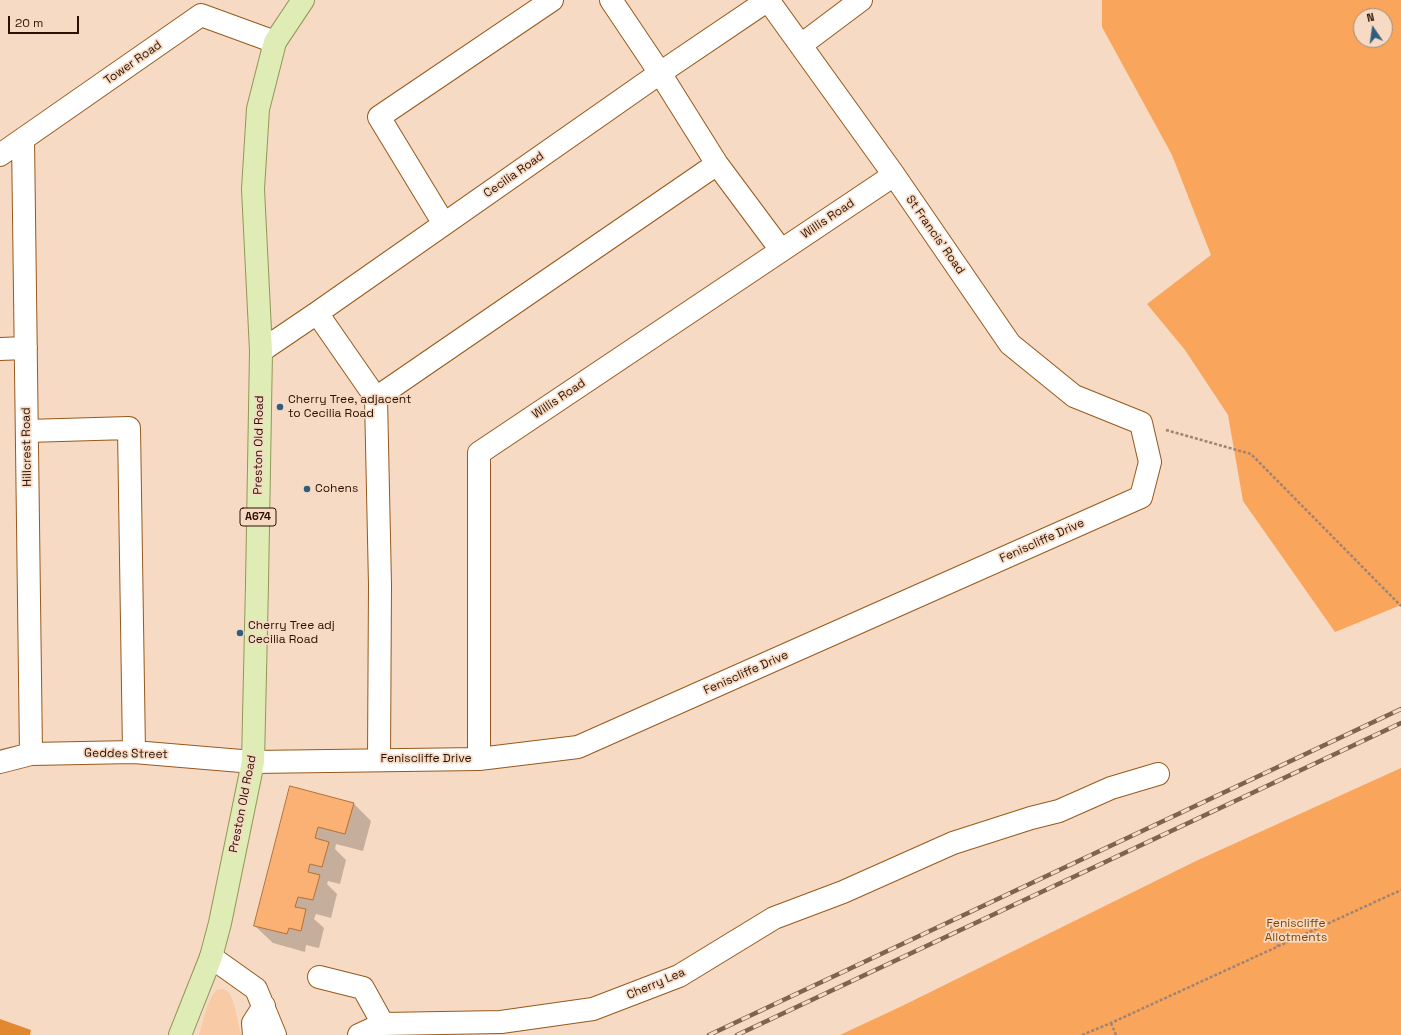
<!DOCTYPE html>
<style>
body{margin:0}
#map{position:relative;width:1401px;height:1035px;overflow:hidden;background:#f7dac4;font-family:"Space Grotesk",sans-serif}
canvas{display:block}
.north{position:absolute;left:1353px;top:8px;width:40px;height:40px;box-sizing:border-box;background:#f7dac4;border:1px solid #a58a76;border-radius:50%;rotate:347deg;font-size:11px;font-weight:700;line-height:16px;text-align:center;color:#2a1100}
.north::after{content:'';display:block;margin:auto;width:14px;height:18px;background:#305f7e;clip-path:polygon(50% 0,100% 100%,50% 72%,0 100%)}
.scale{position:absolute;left:8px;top:16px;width:71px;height:18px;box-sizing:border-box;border:2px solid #2a1100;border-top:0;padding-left:5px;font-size:12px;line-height:14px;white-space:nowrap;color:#2a1100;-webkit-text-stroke:3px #f7dac4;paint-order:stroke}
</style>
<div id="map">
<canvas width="1401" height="1035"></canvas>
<div class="north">N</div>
<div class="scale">20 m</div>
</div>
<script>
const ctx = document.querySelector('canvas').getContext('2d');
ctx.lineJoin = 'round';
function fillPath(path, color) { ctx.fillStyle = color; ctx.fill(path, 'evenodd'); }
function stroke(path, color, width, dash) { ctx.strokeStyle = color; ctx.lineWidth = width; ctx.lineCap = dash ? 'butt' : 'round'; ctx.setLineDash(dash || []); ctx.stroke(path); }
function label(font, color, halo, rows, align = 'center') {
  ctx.font = font + ' "Space Grotesk",sans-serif'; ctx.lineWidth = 3.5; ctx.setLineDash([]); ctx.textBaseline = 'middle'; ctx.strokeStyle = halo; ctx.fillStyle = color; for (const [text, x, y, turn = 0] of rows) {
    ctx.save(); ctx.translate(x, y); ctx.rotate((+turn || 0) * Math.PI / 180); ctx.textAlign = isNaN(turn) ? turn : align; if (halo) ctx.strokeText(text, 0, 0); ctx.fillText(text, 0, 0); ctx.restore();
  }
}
const built = new Path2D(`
 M223,989L229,992L234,1004L241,1035H199L207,1006L212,996L216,990Z`);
const green = new Path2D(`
 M1102,0H1401V605L1335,632L1243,501L1228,415L1185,350L1147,304L1211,255L1172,155L1102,27ZM1361,16H1385V40H1361Z
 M1401,768V1035H840L902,1006L1196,861Z`);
const forest = new Path2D(`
 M0,1019L31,1030L30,1035H0Z`);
const shadow = new Path2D(`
 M291,787L353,803L371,821L363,851L336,844L335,849L346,860L340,884L328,881L327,884L337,894L331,918L316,914L314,919L324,928L319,948L306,945L305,952L273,943L255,926Z`);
const building = new Path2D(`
 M290,786L354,803L345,834L318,827L315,838L329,842L322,867L310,864L308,872L320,875L313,900L298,897L295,907L306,909L301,931L289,928L287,934L254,926Z`);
const path = new Path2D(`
 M1166,430L1251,454L1401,606
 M1270,926L1278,946
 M1111,1023L1116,1035
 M1082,1035L1111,1023L1401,890`);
const minor = new Path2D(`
 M611,0L660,73L717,164L781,250
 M801,45L861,0
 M23,139L31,754
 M0,155L201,15L275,42
 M444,224L379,117L552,0
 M317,313L376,398L380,585L379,760
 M0,349L26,348
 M261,351L317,313L660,73L768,0
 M376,398L717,164
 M27,431L129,428L134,752
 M479,759V453L894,175
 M0,762L31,754L134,752L253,762L479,759L578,747L1141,497L1150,462L1141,423L1074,396L1010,344L894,175L768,0
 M211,957L256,989L275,1035
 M319,977L363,988L383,1024
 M254,1035L253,1023L264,1006
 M359,1035L383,1024L501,1022L593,1009L679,976L774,918L843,892L953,843L1031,818L1059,811L1111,788L1158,774`);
const major = new Path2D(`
 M180,1035L211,957L220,923L253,762L257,584L261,351L253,189L258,109L275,42L303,0`);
const rail = new Path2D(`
 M709,1035L1401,709
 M737,1035L1401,723`);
const markers = [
 [280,407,4,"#305f7e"],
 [307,489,4,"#305f7e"],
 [240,633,4,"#305f7e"]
];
const shields = [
 [258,517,36]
];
const shieldNames = [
 ["A674",258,517]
];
const streetNames = [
 ["Tower Road",133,63,-35],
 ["Cecilia Road",514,175,-35],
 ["Willis Road",828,219,-34],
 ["St Francis' Road",935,235,55],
 ["Willis Road",559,399,-34],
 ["Preston Old Road",259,445,-89],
 ["Hillcrest Road",27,447,-91],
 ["Feniscliffe Drive",1042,541,-24],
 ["Feniscliffe Drive",746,673,-24],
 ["Geddes Street",126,754,1],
 ["Feniscliffe Drive",426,759],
 ["Preston Old Road",243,804,-79],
 ["Cherry Lea",656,984,-23]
];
const poiNames = [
 ["Cherry Tree, adjacent",288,400],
 ["to Cecilia Road",288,414],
 ["Cohens",315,489],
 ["Cherry Tree adj",248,626],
 ["Cecilia Road",248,640]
];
const parkNames = [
 ["Feniscliffe",1296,924],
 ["Allotments",1296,938]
];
fillPath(built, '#f9caa6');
fillPath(green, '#f9a55c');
fillPath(forest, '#e28831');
fillPath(shadow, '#0003');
fillPath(building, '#fbb173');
stroke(building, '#b17037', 1);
stroke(minor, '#97591b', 24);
stroke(major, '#919757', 24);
stroke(path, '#a08471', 2.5, [3, 2]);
stroke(minor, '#fff', 22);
stroke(major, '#dfecb6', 22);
stroke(rail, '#7e6350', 4.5);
stroke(rail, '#f7dac4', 3, [9]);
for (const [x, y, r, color] of markers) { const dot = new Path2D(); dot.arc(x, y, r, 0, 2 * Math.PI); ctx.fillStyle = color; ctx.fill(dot); stroke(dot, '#f7dac4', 1.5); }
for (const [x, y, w] of shields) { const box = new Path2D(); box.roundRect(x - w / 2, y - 9, w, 18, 3); ctx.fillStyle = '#f7dac4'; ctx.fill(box); stroke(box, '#2a1100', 1); }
label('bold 11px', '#2a1100', null, shieldNames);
label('12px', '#2a1100', '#f7dac4', streetNames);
label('12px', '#2a1100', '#f7dac4', poiNames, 'left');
label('12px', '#7e4400', '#f7dac4', parkNames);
</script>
